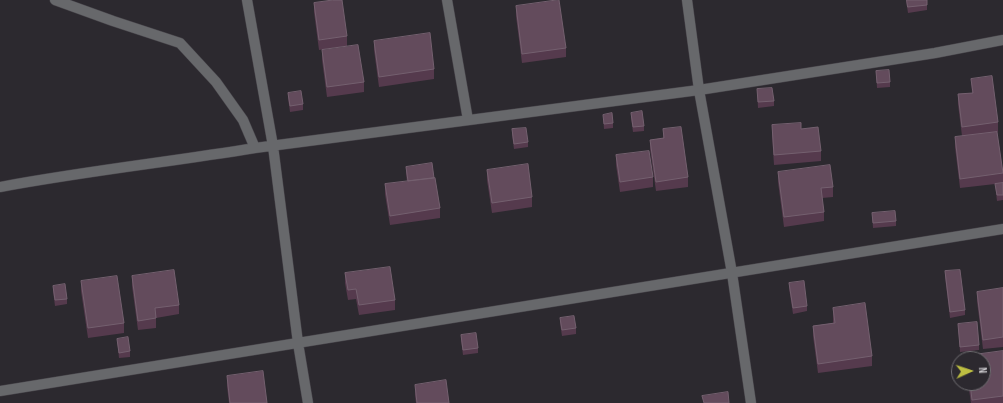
<!DOCTYPE html>
<style>
body{margin:0}
#map{position:relative;width:1003px;height:403px;overflow:hidden;background:#2c292f;font-family:"Sofia Sans Condensed",sans-serif}
canvas{display:block}
.north{position:absolute;left:951px;top:351px;width:40px;height:40px;box-sizing:border-box;background:#2c292f;border:1px solid #6f6d71;border-radius:50%;rotate:87deg;font-size:11px;font-weight:700;line-height:16px;text-align:center;color:#d3d2d5}
.north::after{content:'';display:block;margin:auto;width:14px;height:18px;background:#bebf42;clip-path:polygon(50% 0,100% 100%,50% 72%,0 100%)}
</style>
<div id="map">
<canvas width="1003" height="403"></canvas>
<div class="north">N</div>
</div>
<script>
const ctx = document.querySelector('canvas').getContext('2d');
ctx.lineJoin = 'round';
function stroke(path, color, width, dash) { ctx.strokeStyle = color; ctx.lineWidth = width; ctx.lineCap = dash ? 'butt' : 'round'; ctx.setLineDash(dash || []); ctx.stroke(path); }
function fillPath(path, color) { ctx.fillStyle = color; ctx.fill(path, 'evenodd'); }
const minor = new Path2D(`
 M55,0L113,21L180,43L216,82L243,120L255,148
 M247,0L273,146L298,343L308,403
 M447,0L468,120
 M687,0L699,90L732,273L751,403
 M0,187C85,171 170,162 255,148L699,90L935,53L1003,40
 M0,391L1003,229`);
const wall = new Path2D(`
 M906,0H927V10L908,13Z
 M314,3L347,36V46L319,50L314,12Z
 M516,6L566,48V57L522,63L516,16Z
 M374,41L434,69V79L379,87L374,50Z
 M322,50L364,82V92L327,97L322,60Z
 M876,71L890,82V87L877,88Z
 M971,79L998,122V132H997L1003,173V200L997,201L995,184L960,188L955,147V137L962,136L958,104V94L972,93Z
 M757,89L774,101V106L758,108Z
 M288,93L303,104V110L290,112L288,98Z
 M631,113L644,126V131L633,132L631,118Z
 M603,115L613,123V128L604,129Z
 M772,125L801,129L821,151V161L774,165L772,135Z
 M512,129L528,142V147L514,149L512,135Z
 M663,129L688,177V187L656,191L650,149V140L663,138Z
 M616,155L653,177V187L620,192L616,165Z
 M406,167L434,178L440,208V218L390,225L385,194V184L407,182L406,173Z
 M487,170L532,197V207L492,213L487,180Z
 M778,172L833,187V197L822,198L824,212V221L784,227L778,182Z
 M872,213L896,221V226L873,228Z
 M945,271L965,310V315L950,318L945,277Z
 M345,273L395,300V310L359,315L356,299L348,300L345,283Z
 M132,276L179,305V314L156,318V328L138,330L132,286Z
 M81,281L124,323V333L88,338L81,291Z
 M789,283L807,306V311L793,314L789,288Z
 M53,286L67,299V304L55,306L53,291Z
 M1003,288V347L983,349L977,301V292Z
 M833,308L872,356V366L818,373L813,336V326L833,323Z
 M560,318L576,328V334L562,336L560,323Z
 M958,324L979,345V350L960,352Z
 M461,335L478,348V353L463,355L461,340Z
 M117,339L130,351V357L119,358Z
 M1003,351V403H971L968,383H983V359H966V356Z
 M227,376L267,403H229L227,386Z
 M415,385L449,403H416L415,395Z`);
const building = new Path2D(`
 M333,0H342L347,36L319,40L314,3Z
 M559,0L566,48L522,54L516,6Z
 M907,0H927V5L908,7Z
 M430,33L434,69L379,77L374,41Z
 M358,45L364,82L327,87L322,50Z
 M889,70L890,82L877,83L876,71Z
 M992,76L998,122L962,127L958,94L973,93L971,79Z
 M772,88L774,101L758,102L757,89Z
 M301,91L303,104L290,106L288,93Z
 M642,111L644,126L633,127L631,113Z
 M612,113L613,123L604,124L603,115Z
 M801,123V129L818,127L821,151L774,155L772,125Z
 M681,127L688,177L656,182L650,140L664,138L663,129Z
 M526,128L528,142L514,144L512,129Z
 M997,132L1003,173L960,179L955,137Z
 M649,151L653,177L620,182L616,155Z
 M432,163L434,178L408,181L406,167Z
 M528,164L532,197L492,203L487,170Z
 M830,165L833,187L821,188L824,212L784,217L778,172Z
 M435,178L440,208L390,216L385,184Z
 M1003,183V195H997L995,184Z
 M895,211L896,221L873,223L872,213Z
 M390,267L395,300L359,305L356,289L348,290L345,273Z
 M174,270L179,305L155,308L156,318L138,321L132,276Z
 M960,270L965,310L950,312L945,271Z
 M117,276L124,323L88,328L81,281Z
 M804,281L807,306L793,308L789,283Z
 M65,284L67,299L55,300L53,286Z
 M1003,288V337L983,340L977,292Z
 M865,303L872,356L818,364L813,326L835,323L833,308Z
 M574,316L576,328L562,330L560,318Z
 M977,322L979,345L960,347L958,324Z
 M476,333L478,348L463,350L461,335Z
 M128,337L130,351L119,353L117,339Z
 M1003,351V396L972,400L970,383H983V359H967L966,356Z
 M263,371L267,403H230L227,376Z
 M446,380L449,403H417L415,385Z
 M728,392L729,403H704L702,396Z`);
stroke(minor, '#47444a', 11);
stroke(minor, '#67686b', 10);
fillPath(wall, '#553a4d');
fillPath(building, '#634b5c');
stroke(building, '#74606f', 1);
</script>
